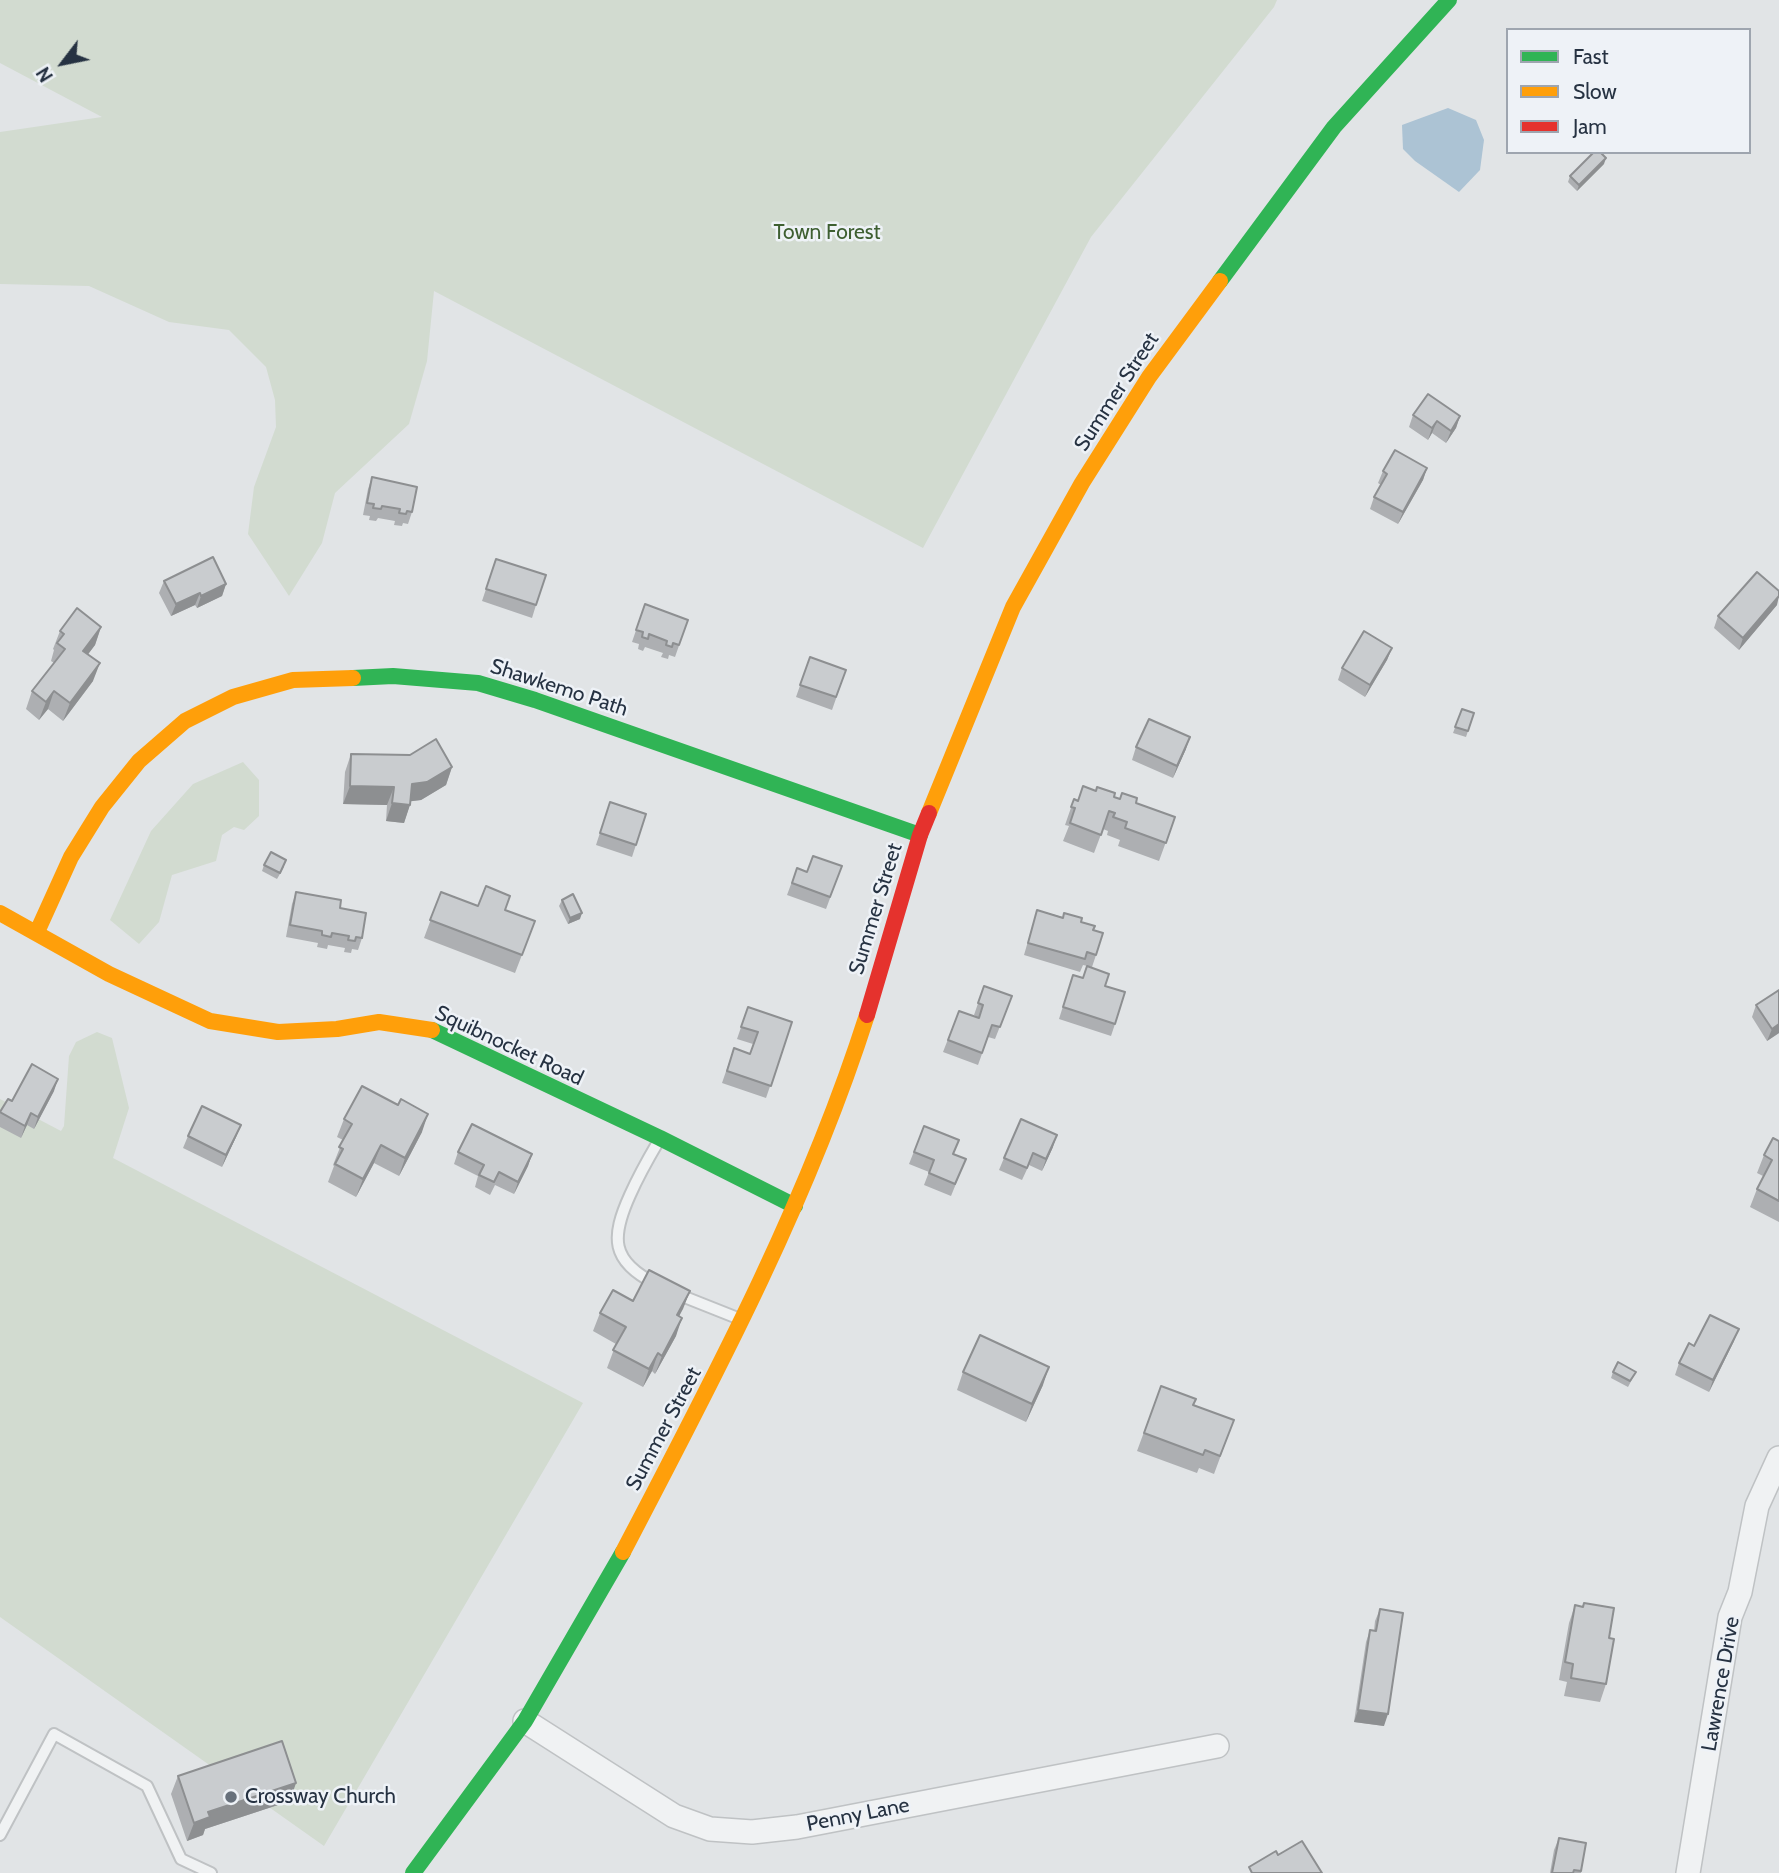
<!DOCTYPE html>
<style>
body{margin:0}
#map{position:relative;width:1779px;height:1873px;overflow:hidden;background:#e1e4e6;font-family:Cabin,sans-serif}
canvas{display:block}
.legend{position:absolute;left:1506px;top:28px;width:245px;height:126px;box-sizing:border-box;background:#eef2f7;border:2px solid #9ea5af;margin:0;padding:9px 12px;list-style:none;font-size:21px;color:#263242}
.legend li{display:flex;align-items:center;gap:14px;height:35px}
.legend b{width:35px;border:2px solid #9ea5af}
.north{position:absolute;left:28px;top:28px;width:70px;height:70px;-webkit-text-stroke:5px #eef2f7;paint-order:stroke;rotate:238deg;font-size:19px;font-weight:700;line-height:28px;text-align:center;color:#263242}
.north::after{content:'';display:block;margin:auto;width:24px;height:32px;background:#263242;clip-path:polygon(50% 0,100% 100%,50% 72%,0 100%)}
</style>
<div id="map">
<canvas width="1779" height="1873"></canvas>
<ul class="legend">
<li><b style="height:9px;background:#30b455"></b>Fast</li>
<li><b style="height:9px;background:#ff9f0a"></b>Slow</li>
<li><b style="height:9px;background:#e5322d"></b>Jam</li>
</ul>
<div class="north">N</div>
</div>
<script>
const ctx = document.querySelector('canvas').getContext('2d');
ctx.lineJoin = 'round';
function fillPath(path, color) { ctx.fillStyle = color; ctx.fill(path, 'evenodd'); }
function stroke(path, color, width, dash) { ctx.strokeStyle = color; ctx.lineWidth = width; ctx.lineCap = dash ? 'butt' : 'round'; ctx.setLineDash(dash || []); ctx.stroke(path); }
function label(font, color, halo, rows, align = 'center') {
  ctx.font = font + ' Cabin,sans-serif'; ctx.lineWidth = 5; ctx.setLineDash([]); ctx.textBaseline = 'middle'; ctx.strokeStyle = halo; ctx.fillStyle = color; for (const [text, x, y, turn = 0] of rows) {
    ctx.save(); ctx.translate(x, y); ctx.rotate((+turn || 0) * Math.PI / 180); ctx.textAlign = isNaN(turn) ? turn : align; if (halo) ctx.strokeText(text, 0, 0); ctx.fillText(text, 0, 0); ctx.restore();
  }
}
const green = new Path2D(`
 M0,0H1277L1274,7L1091,237L923,548L434,291L427,361L409,424L335,493L322,543L289,596L248,534L254,487L276,427L275,400L266,367L229,330L169,322L89,286L0,284V132L102,117L0,63Z
 M243,762L259,780V816L244,830L234,827L222,835L216,861L172,875L159,922L139,944L110,920L151,831L193,784Z
 M97,1032L112,1038L129,1108L113,1158L583,1403L324,1846L0,1617V1099L61,1131L64,1126L69,1056L76,1042Z`);
const water = new Path2D(`
 M1448,108L1476,120L1484,140L1480,170L1459,192L1415,161L1403,149L1402,125Z`);
const lane = new Path2D(`
 M656,1284C610,1261 611,1237 630,1195C638,1177 648,1159 658,1142
 M677,1294L740,1319
 M0,1835L54,1734L147,1786L181,1859L211,1873`);
const street = new Path2D(`
 M525,1721L674,1816L710,1829L752,1832L797,1827L1217,1746
 M1688,1873L1730,1617L1740,1592L1757,1506L1779,1458`);
const fast = new Path2D(`
 M1220,281L1334,127L1449,0
 M353,678L393,676L478,683L535,700L920,835
 M432,1030L660,1138L795,1206
 M413,1873L525,1721L623,1552`);
const slow = new Path2D(`
 M929,813L1013,607L1082,483L1149,377L1220,281
 M0,913L109,974L210,1021L278,1032L337,1029L379,1022L432,1030
 M37,932L71,857L102,807L139,761L185,721L233,697L293,680L353,678
 M623,1552C714,1378 807,1203 867,1015`);
const jam = new Path2D(`
 M867,1015L920,835L929,813`);
const wall = new Path2D(`
 M1604,164L1577,191L1568,182L1570,176Z
 M1413,415L1460,416L1456,428L1446,443L1432,433L1428,440L1409,427Z
 M1427,468L1423,480L1398,524L1370,509L1374,497L1381,485L1378,483L1383,471Z
 M372,477L412,512L408,524L403,523L402,526L394,525L395,521L378,518L376,521L369,520L370,516L363,515L368,489Z
 M496,559L536,605L532,618L482,601Z
 M164,581L226,584L222,596L197,608L195,605L171,616L159,593Z
 M645,604L688,620L675,657L669,655L668,659L661,657L663,653L645,647L643,651L638,649L639,644L632,642Z
 M1777,605L1739,650L1714,628L1718,616Z
 M101,627L95,645L88,654L93,681L63,721L48,709L39,720L26,709L32,691L54,663L51,661L54,650L53,649L60,631Z
 M1392,648L1387,660L1365,697L1338,680L1342,668Z
 M810,657L846,670L832,710L796,697Z
 M1462,709L1474,713L1466,737L1453,733Z
 M1136,747L1186,749L1173,778L1132,760Z
 M351,754L452,767L446,785L421,800L411,801L404,823L386,821L387,805L343,804L345,772Z
 M1114,797L1136,803L1175,817L1159,861L1118,846L1120,840L1107,835L1108,831L1103,829L1094,853L1063,841L1069,826L1065,825L1074,799L1078,801Z
 M610,802L646,814L632,857L596,845Z
 M264,865L284,867L277,879L262,871Z
 M842,866L826,909L787,895L797,868L807,872Z
 M296,892L340,908L362,938L358,950L352,949L351,953L344,952L345,948L328,945L327,949L317,947L318,943L286,937L292,904Z
 M441,892L478,906L505,910L535,921L515,973L424,938Z
 M562,900L580,919L568,924L559,906Z
 M1037,910L1081,922L1093,930L1096,955L1092,967L1083,965L1080,972L1024,955Z
 M984,986L1012,996L995,1039L988,1037L978,1065L943,1052L959,1011L979,1018L974,1015Z
 M1069,987L1115,1024L1111,1036L1059,1019Z
 M1779,990V1033L1767,1041L1752,1017L1756,1005Z
 M748,1007L792,1022L766,1098L722,1083L734,1048L750,1054L753,1044L737,1039Z
 M54,1091L34,1129L27,1125L21,1138L0,1127V1113L8,1099L12,1101Z
 M344,1119L422,1132L399,1176L374,1163L356,1197L328,1182L334,1166L333,1165L343,1140L337,1137Z
 M241,1125L236,1137L222,1167L183,1148L188,1136Z
 M924,1126L954,1154L966,1159L951,1196L924,1185L929,1172L909,1164Z
 M1779,1141V1222L1750,1207L1757,1189L1763,1176L1757,1173L1764,1155Z
 M1053,1147L1042,1171L1029,1165L1022,1180L999,1170L1004,1158Z
 M458,1152L532,1154L528,1166L514,1194L495,1185L490,1195L475,1187L478,1176L454,1164Z
 M690,1291L679,1316L676,1336L655,1374L652,1371L643,1387L607,1368L616,1344L593,1331L600,1313L633,1301Z
 M1734,1341L1709,1392L1675,1375L1679,1363L1694,1346Z
 M963,1372L1043,1385L1026,1422L957,1390Z
 M1613,1372H1636L1628,1387L1611,1378Z
 M1161,1386L1193,1405L1234,1420L1214,1474L1199,1468L1197,1473L1137,1451Z
 M1584,1603L1609,1638L1606,1684L1600,1702L1564,1696L1567,1682L1559,1680L1569,1623L1575,1605L1583,1607Z
 M1380,1609L1384,1726L1354,1722L1366,1642L1370,1630L1374,1631L1375,1621Z
 M178,1776L290,1801L205,1829L203,1835L187,1841L171,1794Z
 M1559,1838L1586,1843L1581,1873H1550L1554,1850Z`);
const shadedWall = new Path2D(`
 M1606,158L1604,164L1577,191L1579,185Z
 M1460,416L1456,428L1446,443L1451,431Z
 M1437,421L1432,433L1428,440L1432,428Z
 M1427,468L1423,480L1398,524L1403,512Z
 M226,584L222,596L197,608L201,596Z
 M200,593L195,605L171,616L176,604Z
 M1779,596L1777,605L1739,650L1743,638Z
 M101,627L95,645L77,669L83,651Z
 M1392,648L1387,660L1365,697L1370,685Z
 M100,663L93,681L63,721L70,703Z
 M54,691L48,709L39,720L46,702Z
 M1190,737L1186,749L1173,778L1177,766Z
 M452,767L446,785L421,800L405,802L412,784Z
 M350,786L394,787L387,805L343,804Z
 M392,803L410,805L404,823L386,821Z
 M582,913L580,919L568,924L570,918Z
 M1779,1024V1033L1767,1041L1772,1029Z
 M58,1079L54,1091L34,1129L38,1117Z
 M31,1113L27,1125L21,1138L25,1126Z
 M428,1114L422,1132L399,1176L405,1158Z
 M241,1125L236,1137L222,1167L226,1155Z
 M1057,1135L1053,1147L1042,1171L1046,1159Z
 M381,1145L374,1163L356,1197L363,1179Z
 M532,1154L528,1166L514,1194L518,1182Z
 M690,1291L683,1309L670,1333L677,1315Z
 M682,1318L676,1336L655,1374L662,1356Z
 M1739,1329L1734,1341L1709,1392L1713,1380Z
 M658,1353L652,1371L643,1387L649,1369Z
 M1049,1367L1043,1385L1026,1422L1032,1404Z
 M1358,1710L1388,1714L1384,1726L1354,1722Z
 M296,1783L290,1801L205,1829L203,1835L187,1841L194,1823L208,1812Z`);
const building = new Path2D(`
 M1594,152H1600L1606,158L1579,185L1570,176Z
 M1428,394L1460,416L1451,431L1437,421L1432,428L1413,415Z
 M1395,450L1427,468L1403,512L1374,497L1387,474L1383,471Z
 M372,477L417,487L412,512L407,511L406,514L399,513L400,509L382,506L381,509L373,508L374,504L367,503Z
 M213,557L226,584L201,596L200,593L176,604L164,581Z
 M496,559L546,575L536,605L486,589Z
 M1757,572L1779,591V596L1743,638L1718,616Z
 M645,604L688,620L679,645L673,643L672,647L666,645L667,641L649,634L648,639L642,637L643,632L636,630Z
 M77,608L101,627L83,651L100,663L70,703L54,691L46,702L32,691L65,649L57,643L64,634L60,631Z
 M1364,631L1392,648L1370,685L1342,668Z
 M810,657L846,670L836,697L800,685Z
 M1462,709L1474,713L1468,731L1455,727Z
 M1149,719L1190,737L1177,766L1136,747Z
 M436,739L452,767L427,782L412,784L410,805L392,803L394,787L350,786L351,754L410,755Z
 M1083,786L1096,791L1097,787L1115,793L1114,797L1120,799L1122,793L1137,798L1136,803L1175,817L1166,843L1125,828L1127,822L1113,817L1115,813L1109,811L1101,835L1070,823L1075,808L1071,807L1074,799L1078,801Z
 M610,802L646,814L636,845L600,833Z
 M271,852L286,860L280,873L264,865Z
 M813,856L842,866L830,897L792,883L797,868L807,872Z
 M486,886L510,896L505,910L535,921L522,955L430,920L441,892L478,906Z
 M296,892L341,900L340,908L366,913L362,938L356,937L355,941L348,940L349,936L332,933L331,937L322,935V931L290,925Z
 M573,894L582,913L570,918L562,900Z
 M1037,910L1063,918L1064,913L1082,918L1081,922L1095,926L1093,930L1103,933L1096,955L1087,952L1085,959L1028,943Z
 M1087,966L1109,974L1105,986L1125,992L1115,1024L1063,1007L1073,975L1083,978Z
 M984,986L1012,996L1000,1027L992,1025L982,1053L948,1040L959,1011L979,1018L983,1005L978,1003Z
 M1779,990V1024L1772,1029L1756,1005Z
 M748,1007L792,1022L771,1086L727,1071L734,1048L750,1054L758,1032L741,1027Z
 M32,1064L58,1079L38,1117L31,1113L25,1126L0,1112L8,1099L12,1101Z
 M362,1086L398,1105L401,1099L428,1114L405,1158L381,1145L363,1179L335,1164L343,1149L339,1147L352,1124L344,1119Z
 M202,1106L241,1125L226,1155L188,1136Z
 M1021,1119L1057,1135L1046,1159L1033,1153L1027,1168L1004,1158Z
 M472,1124L532,1154L518,1182L499,1172L494,1182L479,1175L484,1165L458,1152Z
 M924,1126L959,1140L953,1154L966,1159L955,1184L929,1173L934,1160L914,1152Z
 M1773,1138L1779,1141V1201L1757,1189L1772,1160L1764,1155Z
 M649,1270L690,1291L677,1315L682,1318L662,1356L658,1353L649,1369L613,1350L626,1327L600,1313L613,1290L633,1301Z
 M1710,1315L1739,1329L1713,1380L1679,1363L1689,1343L1694,1346Z
 M980,1335L1049,1367L1032,1404L963,1372Z
 M1618,1362L1636,1372L1630,1381L1613,1372Z
 M1161,1386L1196,1399L1193,1405L1234,1420L1220,1456L1205,1450L1203,1455L1144,1433Z
 M1584,1603L1614,1608L1609,1638L1614,1639L1606,1684L1571,1678L1573,1664L1565,1662L1575,1605L1583,1607Z
 M1380,1609L1403,1613L1388,1714L1358,1710L1370,1630L1376,1631Z
 M282,1741L296,1783L208,1812L210,1817L194,1823L178,1776Z
 M1559,1838L1586,1843L1581,1871L1574,1870L1573,1873H1552Z
 M1302,1841L1322,1873H1252L1249,1867L1276,1851L1278,1855Z`);
const markers = [
 [231,1797,7,"#67707b"]
];
const parkNames = [
 ["Town Forest",827,233]
];
const streetNames = [
 ["Summer Street",1117,392,-57],
 ["Shawkemo Path",559,688,18],
 ["Summer Street",876,909,-73],
 ["Squibnocket Road",509,1046,25],
 ["Summer Street",664,1429,-62],
 ["Lawrence Drive",1721,1684,-80],
 ["Penny Lane",858,1815,-11]
];
const poiNames = [
 ["Crossway Church",245,1797]
];
fillPath(green, '#d2dbd0');
fillPath(water, '#acc3d4');
stroke(lane, '#bfc2c4', 14);
stroke(street, '#bfc2c4', 26);
stroke(lane, '#f0f2f3', 10);
stroke(street, '#f0f2f3', 23);
stroke(fast, '#30b455', 16);
stroke(slow, '#ff9f0a', 16);
stroke(jam, '#e5322d', 16);
fillPath(wall, '#adafb2');
fillPath(shadedWall, '#8d8f91');
fillPath(building, '#c9cccf');
stroke(building, '#8d8f91', 2);
for (const [x, y, r, color] of markers) { const dot = new Path2D(); dot.arc(x, y, r, 0, 2 * Math.PI); ctx.fillStyle = color; ctx.fill(dot); stroke(dot, '#eef2f7', 2.5); }
label('21px', '#3e5f31', '#eef2f7', parkNames);
label('21px', '#263242', '#eef2f7', streetNames);
label('21px', '#263242', '#eef2f7', poiNames, 'left');
</script>
